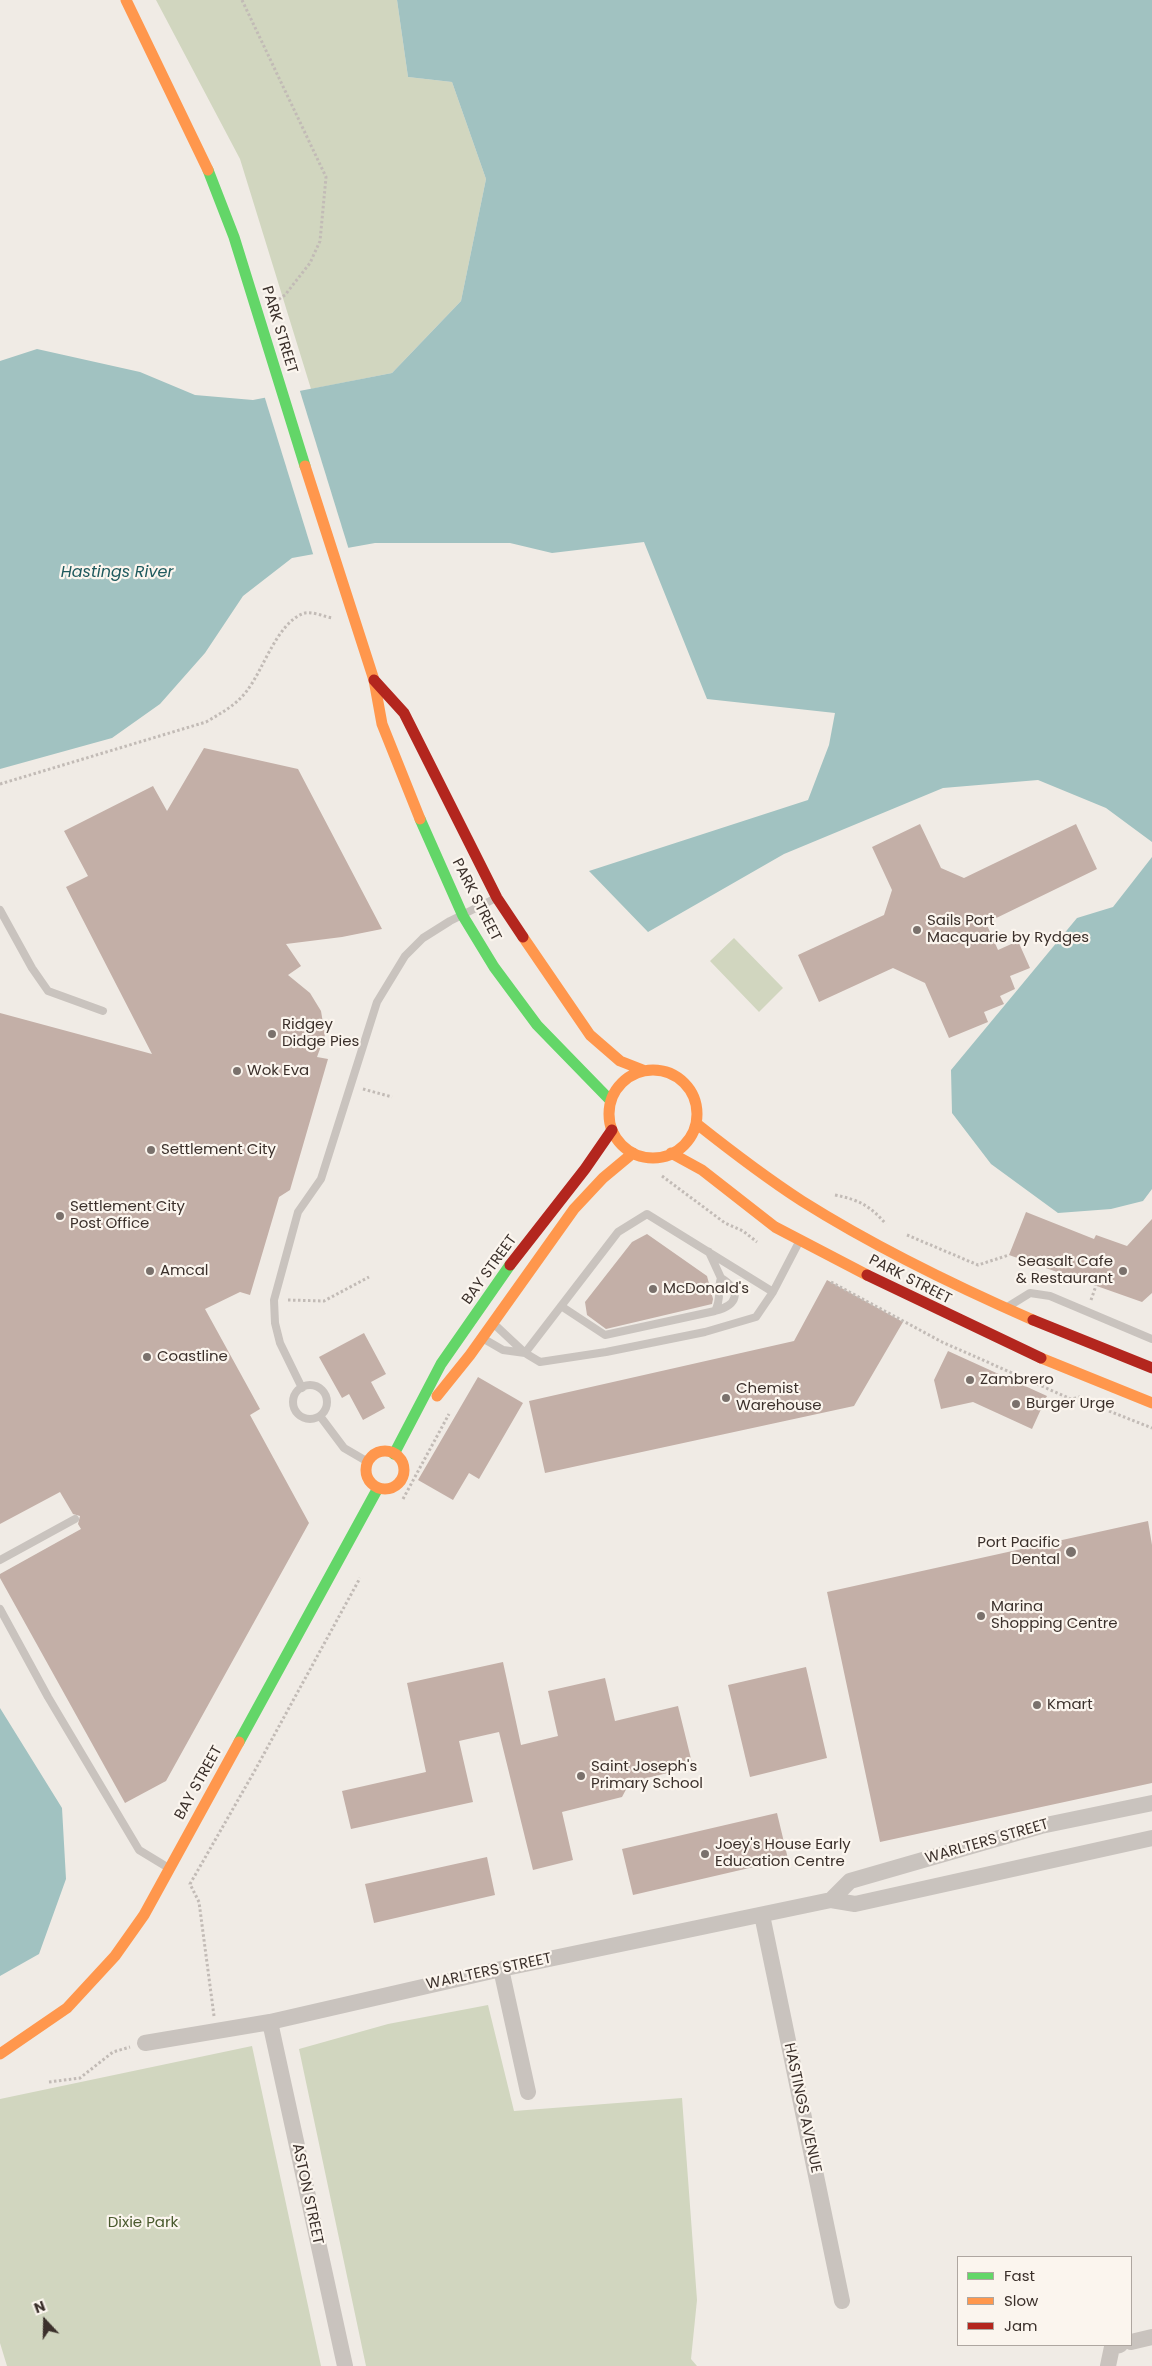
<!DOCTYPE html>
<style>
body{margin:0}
#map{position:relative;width:1152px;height:2366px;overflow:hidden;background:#f0ebe5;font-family:Poppins,sans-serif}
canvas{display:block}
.legend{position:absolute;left:957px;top:2256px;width:175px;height:90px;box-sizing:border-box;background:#fbf5ee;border:1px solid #aea6a0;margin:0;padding:6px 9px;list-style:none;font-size:15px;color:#3b302b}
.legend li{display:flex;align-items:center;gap:10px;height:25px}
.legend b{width:25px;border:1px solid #aea6a0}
.north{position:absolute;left:20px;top:2296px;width:50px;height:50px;-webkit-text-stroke:4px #fbf5ee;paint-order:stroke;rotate:339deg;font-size:14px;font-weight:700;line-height:20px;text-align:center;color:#3b302b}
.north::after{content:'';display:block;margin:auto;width:18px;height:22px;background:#3b302b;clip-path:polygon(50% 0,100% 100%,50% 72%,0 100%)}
</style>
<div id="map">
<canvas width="1152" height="2366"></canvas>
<ul class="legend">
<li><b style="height:6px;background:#63d668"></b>Fast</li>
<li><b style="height:6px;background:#ff974d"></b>Slow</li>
<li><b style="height:6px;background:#b3261e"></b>Jam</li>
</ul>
<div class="north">N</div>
</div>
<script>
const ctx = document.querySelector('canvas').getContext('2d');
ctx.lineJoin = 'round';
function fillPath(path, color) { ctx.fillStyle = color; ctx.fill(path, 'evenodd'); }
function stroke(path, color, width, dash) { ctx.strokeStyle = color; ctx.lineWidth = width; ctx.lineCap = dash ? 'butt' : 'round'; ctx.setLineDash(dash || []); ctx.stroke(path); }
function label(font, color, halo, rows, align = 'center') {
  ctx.font = font + ' Poppins,sans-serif'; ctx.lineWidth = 4.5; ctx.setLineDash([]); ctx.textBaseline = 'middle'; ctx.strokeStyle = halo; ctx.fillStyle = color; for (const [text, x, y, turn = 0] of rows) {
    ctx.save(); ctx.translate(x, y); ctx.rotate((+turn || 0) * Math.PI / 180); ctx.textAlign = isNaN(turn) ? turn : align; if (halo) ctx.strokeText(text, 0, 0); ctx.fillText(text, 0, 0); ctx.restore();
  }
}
const green = new Path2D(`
 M156,0H397L408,77L452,82L486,179L461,301L392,373L311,389L240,159Z
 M734,938L783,988L759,1012L710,961Z
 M488,2005L514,2111L682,2098L697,2300L691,2359L697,2366H366L299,2049L388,2024Z
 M252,2046L321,2366H7L0,2343V2099Z`);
const water = new Path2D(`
 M397,0H1152V842L1106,808L1038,780L943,788L784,854L648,932L589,871L808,800L829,745L835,713L707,699L644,542L552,553L510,543H375L292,558L243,596L205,653L160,704L112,738L0,769V361L37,349L140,372L195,395L253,400L392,373L461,301L486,179L452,82L408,77Z
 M1152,857V1189L1143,1201L1111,1209L1058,1213L991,1164L952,1113L951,1070L1077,918L1113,907Z
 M0,1708L62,1808L66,1879L39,1954L0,1976Z`);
const pier = new Path2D(`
 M299,388L349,550L314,557L264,395Z`);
const building = new Path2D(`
 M204,748L298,769L382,929L342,937L286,944L301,966L288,975L310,993L321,1011L325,1035L317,1057L328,1059L290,1190L279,1197L250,1295L240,1292L205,1309L260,1409L250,1415L309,1523L166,1781L125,1803L0,1578V1574L81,1529L78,1524L80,1516L73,1514L60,1492L0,1524V1013L152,1054L66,887L88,876L64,831L153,786L167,811Z
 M920,824L941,868L964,878L1076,824L1097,869L986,923L998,950L1018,941L1030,968L1010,976L1015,989L1000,996L1004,1004L984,1012L988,1022L949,1038L925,983L893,968L819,1002L798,955L884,915L892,890L872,847Z
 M1026,1212L1094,1239L1096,1235L1127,1246L1152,1219V1293L1142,1302L1009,1255Z
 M647,1234L707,1276L713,1299L712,1304L606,1329L587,1315L585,1302L632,1242Z
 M827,1280L903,1322L854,1406L545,1473L529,1401L794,1341Z
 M364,1333L386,1374L371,1382L385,1408L363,1420L349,1394L342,1398L319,1357Z
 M948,1351L1047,1396L1032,1429L973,1402L941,1409L934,1380Z
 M478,1377L523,1403L479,1479L469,1473L453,1500L418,1480Z
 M1148,1521L1152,1545V1783L880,1842L827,1592Z
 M503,1662L521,1745L558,1736L548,1691L605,1678L615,1721L678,1706L693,1767L630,1782L622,1797L562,1812L573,1860L533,1870L499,1732L459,1741L473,1802L351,1829L342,1791L426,1772L407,1683Z
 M806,1667L827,1758L750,1777L728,1685Z
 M777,1813L788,1859L633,1895L622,1849Z
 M487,1857L495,1895L374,1923L365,1884Z`);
const path = new Path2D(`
 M242,0L326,177L320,241L310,263L285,295L275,302
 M0,784L206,722C221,713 235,706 246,692C263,671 276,625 302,614C311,610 324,617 333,618
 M363,1089L392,1097
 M662,1176L725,1223L743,1231L757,1242
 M835,1195C860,1200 870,1206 886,1224
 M907,1235L978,1265L1009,1255
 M831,1282L942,1342L1071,1399L1080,1397
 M288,1300L324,1301L369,1277
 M1091,1300L1098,1280
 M1109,1411L1152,1428
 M403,1499L449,1414
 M214,2016L199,1902L190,1884L254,1772L360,1578
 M49,2082L80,2078L113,2052L130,2047`);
const lane = new Path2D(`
 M0,910L32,968L48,991L103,1011
 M561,1306L605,1335L715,1311C722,1298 717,1291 721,1278L709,1252
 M1009,1306L1030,1293L1050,1296L1152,1339
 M715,1311C738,1305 742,1291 721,1278
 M494,1324L525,1353L618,1232L647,1214L773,1292
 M484,1339L503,1350L525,1353L540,1362L606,1352L705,1332L756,1317L773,1292L799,1242
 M293 1402a17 17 0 1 1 34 0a17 17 0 1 1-34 0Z
 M302,1388L280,1343L275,1323L274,1300L298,1212L321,1179L377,1002L405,956L423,938L450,921L494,899
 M320,1416L344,1448L368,1462
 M0,1560L75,1519
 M0,1609L48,1697L139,1850L167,1867`);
const street = new Path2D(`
 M831,1900L850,1881L1041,1826L1152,1803
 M762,1915L842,2301
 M501,1969L528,2092
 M270,2022L345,2366
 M145,2043L270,2022L501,1969L831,1900L855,1904L1152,1838
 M1131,2342L1152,2337
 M1108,2366L1112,2347L1120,2345`);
const fast = new Path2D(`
 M208,170L234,237L305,466
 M420,819L463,916L494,967L537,1025L610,1100
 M394,1454L441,1364L510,1265
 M239,1742L378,1488`);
const slow = new Path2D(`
 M126,0L208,170
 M305,466L374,680L382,724L420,819
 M523,937L590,1035L620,1061L643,1070
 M609 1114a44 44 0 1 1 88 0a44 44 0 1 1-88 0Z
 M697,1124C731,1151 765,1177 802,1201C875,1247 953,1285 1033,1320
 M671,1153L702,1170L775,1227L867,1275
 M1041,1358L1152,1403
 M437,1396L470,1355L574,1209L603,1178L633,1153
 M366 1470a19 19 0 1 1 38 0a19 19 0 1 1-38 0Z
 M0,2054L67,2008L115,1956L144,1915L239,1742`);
const jam = new Path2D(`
 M374,680L404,713L497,898L523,937
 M510,1265L585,1169L612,1130
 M867,1275L1041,1358
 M1033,1320L1152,1368`);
const markers = [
 [917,930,5,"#7a716c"],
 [272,1034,5,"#7a716c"],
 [237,1071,5,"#7a716c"],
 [151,1150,5,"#7a716c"],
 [60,1216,5,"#7a716c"],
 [150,1271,5,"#7a716c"],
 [1123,1271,5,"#7a716c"],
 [653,1289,5,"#7a716c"],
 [147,1357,5,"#7a716c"],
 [970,1380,5,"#7a716c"],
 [726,1398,5,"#7a716c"],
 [1016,1404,5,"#7a716c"],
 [1071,1552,6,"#7a716c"],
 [981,1616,5,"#7a716c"],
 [1037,1705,5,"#7a716c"],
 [581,1776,5,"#7a716c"],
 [705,1854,5,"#7a716c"]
];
const streetNames = [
 ["PARK STREET",279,330,73],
 ["PARK STREET",476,900,63],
 ["BAY STREET",490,1270,-54],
 ["PARK STREET",910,1280,27],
 ["BAY STREET",199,1783,-61],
 ["WARLTERS STREET",987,1842,-16],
 ["WARLTERS STREET",489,1972,-12],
 ["HASTINGS AVENUE",802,2108,78],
 ["ASTON STREET",307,2194,78]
];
const poiNames = [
 ["Sails Port",927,921],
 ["Macquarie by Rydges",927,938],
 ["Ridgey",282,1025],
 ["Didge Pies",282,1042],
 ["Wok Eva",247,1071],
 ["Settlement City",161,1150],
 ["Settlement City",70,1207],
 ["Post Office",70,1224],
 ["Seasalt Cafe",1113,1262,"right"],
 ["& Restaurant",1113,1279,"right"],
 ["Amcal",160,1271],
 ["McDonald's",663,1289],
 ["Coastline",157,1357],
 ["Zambrero",980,1380],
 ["Chemist",736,1389],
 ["Warehouse",736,1406],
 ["Burger Urge",1026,1404],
 ["Port Pacific",1060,1543,"right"],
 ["Dental",1060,1560,"right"],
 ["Marina",991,1607],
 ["Shopping Centre",991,1624],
 ["Kmart",1047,1705],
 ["Saint Joseph's",591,1767],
 ["Primary School",591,1784],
 ["Joey's House Early",715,1845],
 ["Education Centre",715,1862]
];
const parkNames = [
 ["Dixie Park",143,2223]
];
const waterNames = [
 ["Hastings River",117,573]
];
fillPath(green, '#d1d6bf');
fillPath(water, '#a1c2c1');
fillPath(pier, '#f0ebe5');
fillPath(building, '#c3afa7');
stroke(path, '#c2bbb6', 3, [2.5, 2.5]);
stroke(lane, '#c9c3be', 8);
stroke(street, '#c9c3be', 16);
stroke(fast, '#63d668', 11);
stroke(slow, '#ff974d', 11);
stroke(jam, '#b3261e', 11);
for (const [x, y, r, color] of markers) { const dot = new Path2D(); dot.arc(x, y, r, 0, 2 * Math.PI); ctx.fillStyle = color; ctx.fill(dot); stroke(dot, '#fbf5ee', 2); }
label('15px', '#3b302b', '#fbf5ee', streetNames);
label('15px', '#3b302b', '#fbf5ee', poiNames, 'left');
label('15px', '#4a5a2e', '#fbf5ee', parkNames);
label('italic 16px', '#1f5a5e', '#fbf5ee', waterNames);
</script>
